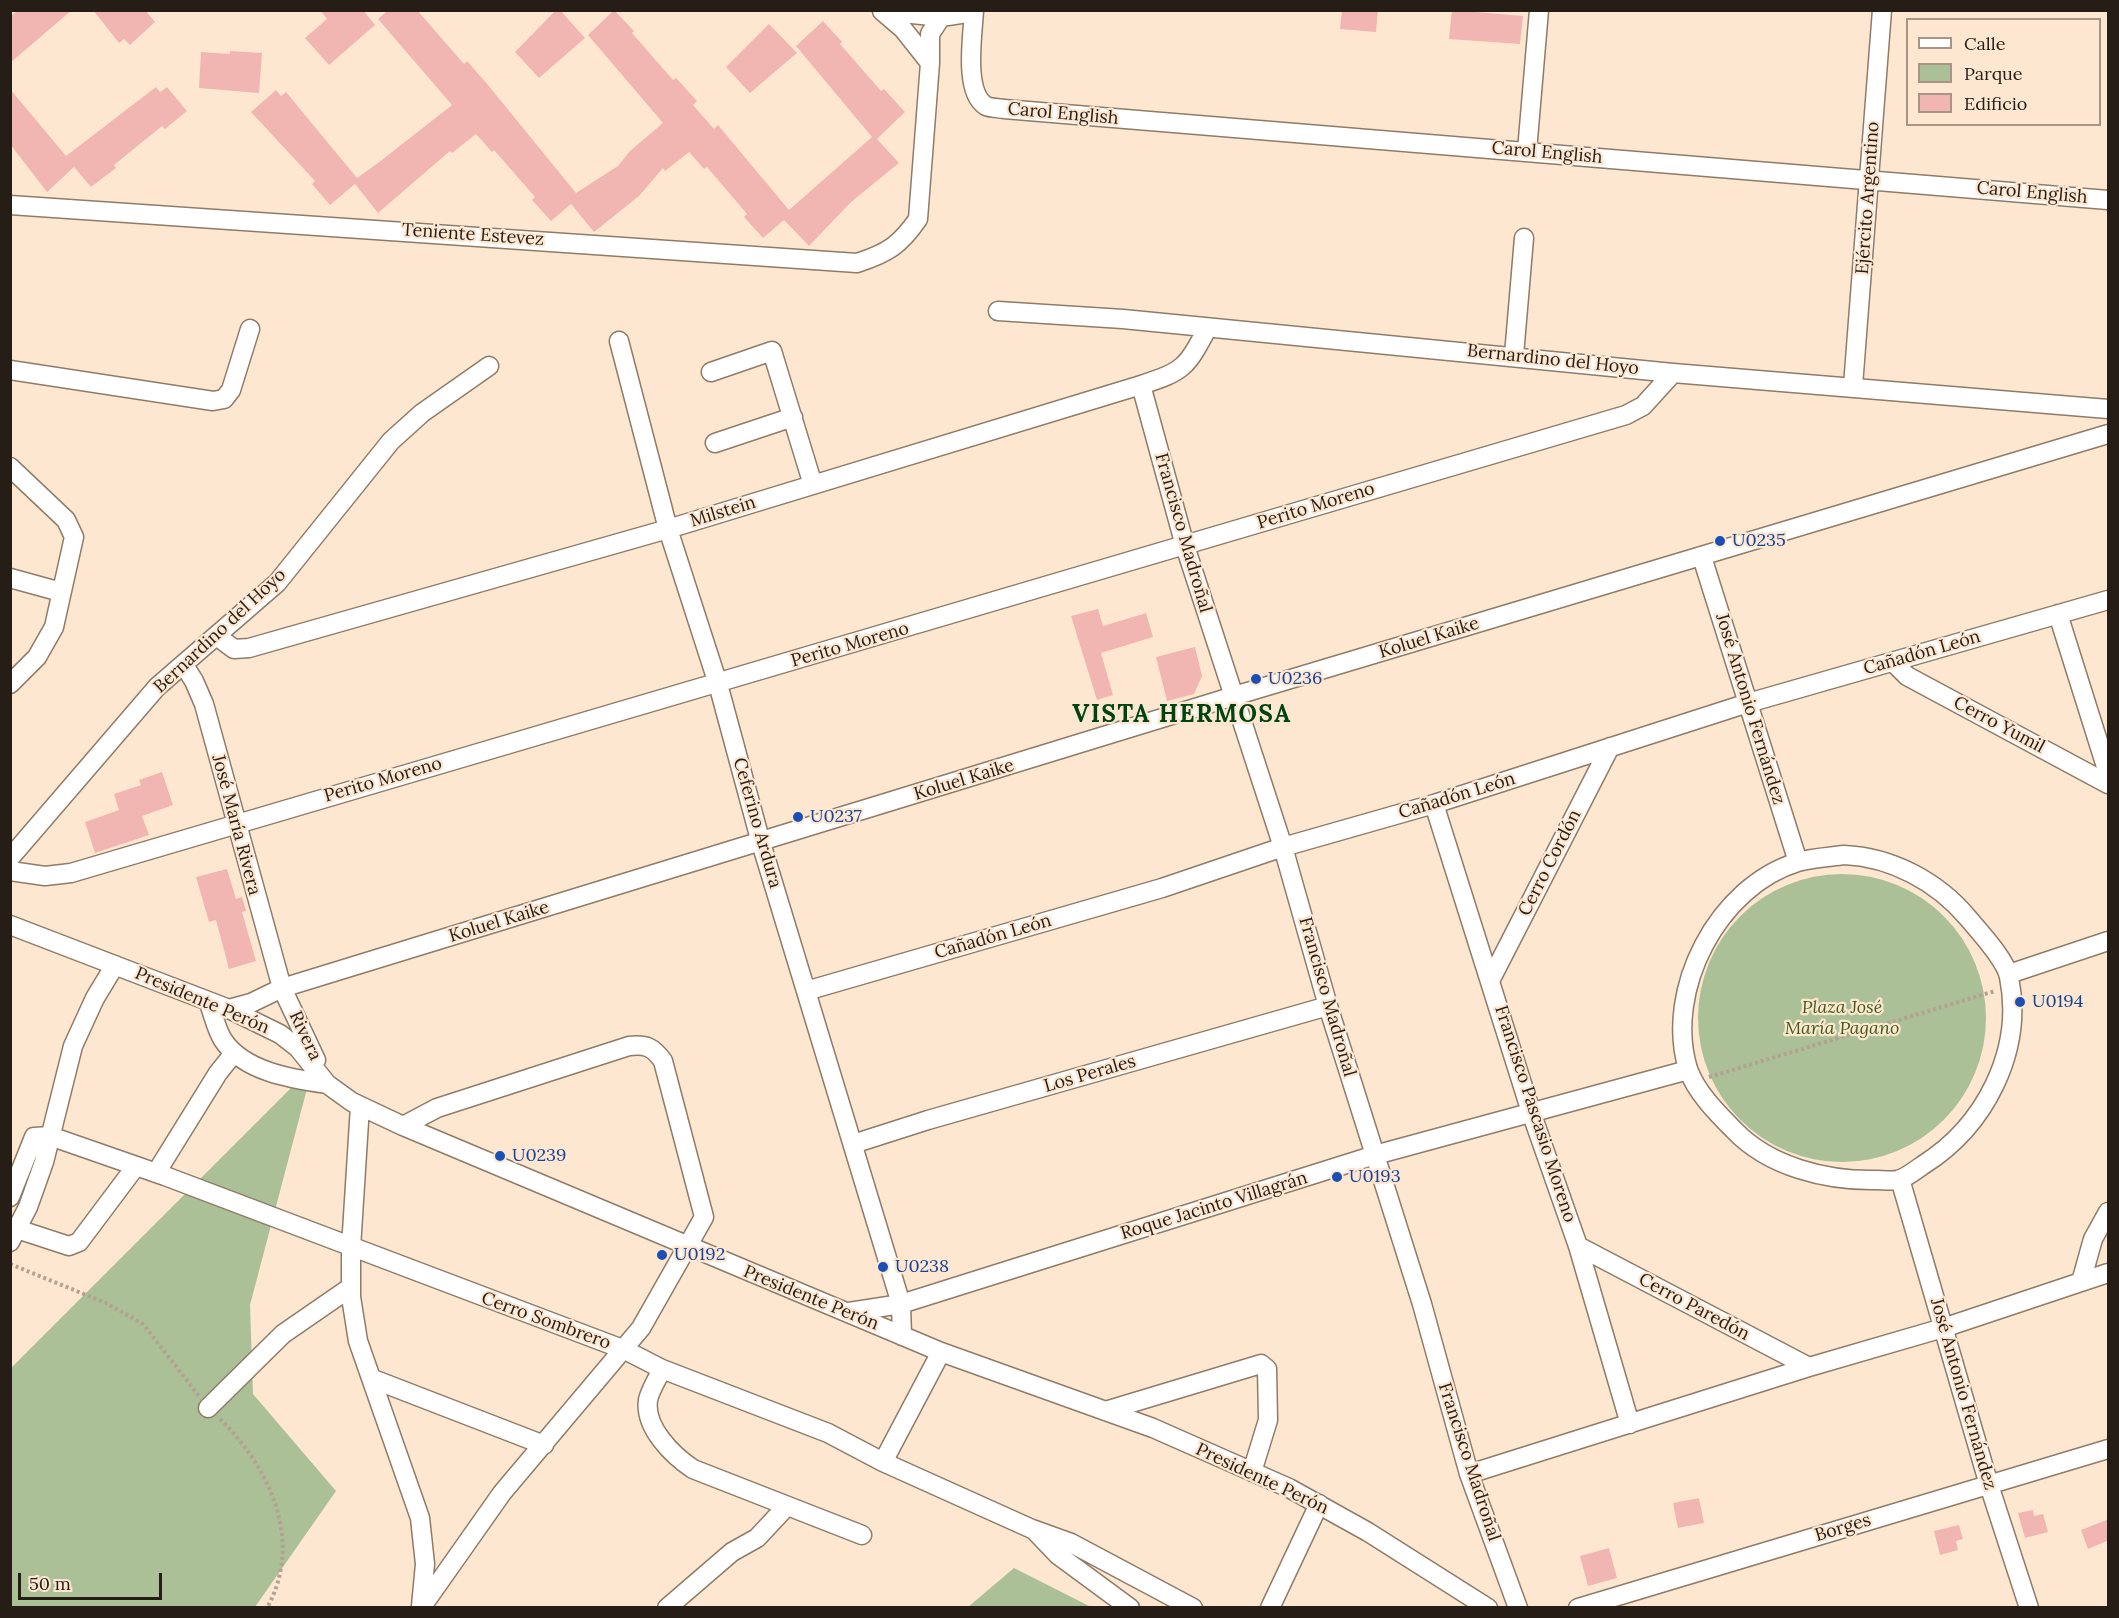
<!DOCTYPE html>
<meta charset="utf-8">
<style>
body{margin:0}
#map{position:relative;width:2119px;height:1618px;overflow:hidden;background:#fde7d1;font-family:Lora,serif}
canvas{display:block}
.frame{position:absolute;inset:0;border:12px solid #251d16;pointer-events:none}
.legend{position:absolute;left:1906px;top:18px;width:195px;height:108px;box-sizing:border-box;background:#fde7d1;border:2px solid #a79686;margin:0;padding:8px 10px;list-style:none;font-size:18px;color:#251d16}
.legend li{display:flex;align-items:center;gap:12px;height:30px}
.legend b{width:30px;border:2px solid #a79686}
.scale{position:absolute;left:18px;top:1573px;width:144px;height:27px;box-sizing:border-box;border:3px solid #251d16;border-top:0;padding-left:8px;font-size:18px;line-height:21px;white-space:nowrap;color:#251d16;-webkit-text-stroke:4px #fde7d1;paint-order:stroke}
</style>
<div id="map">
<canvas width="2119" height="1618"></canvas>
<div class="frame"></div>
<ul class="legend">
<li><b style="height:8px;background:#fff"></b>Calle</li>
<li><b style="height:16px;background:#abc097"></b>Parque</li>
<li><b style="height:16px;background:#f1b6b2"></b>Edificio</li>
</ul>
<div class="scale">50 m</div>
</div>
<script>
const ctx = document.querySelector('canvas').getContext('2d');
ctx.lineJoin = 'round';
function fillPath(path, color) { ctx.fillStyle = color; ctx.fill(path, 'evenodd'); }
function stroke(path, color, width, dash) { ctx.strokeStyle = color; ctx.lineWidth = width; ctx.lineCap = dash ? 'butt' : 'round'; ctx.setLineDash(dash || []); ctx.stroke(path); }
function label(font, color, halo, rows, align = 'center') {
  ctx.font = font + ' Lora,serif'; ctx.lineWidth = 4.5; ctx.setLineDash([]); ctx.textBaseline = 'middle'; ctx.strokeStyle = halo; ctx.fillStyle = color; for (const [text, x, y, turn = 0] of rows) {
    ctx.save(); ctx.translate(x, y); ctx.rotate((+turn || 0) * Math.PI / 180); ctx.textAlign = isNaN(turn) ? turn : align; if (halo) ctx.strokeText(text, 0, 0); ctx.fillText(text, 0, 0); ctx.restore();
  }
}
const green = new Path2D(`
 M1698 1018a144 144 0 1 1 288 0a144 144 0 1 1-288 0Z
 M313,1066L250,1305L253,1394L336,1491L255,1607L11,1608V1368Z
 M1014,1568L1091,1607H968Z`);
const building = new Path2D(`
 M18,10H72L10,63V17Z
 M93,10H145L155,22L130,45L124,39L119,43Z
 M320,10H363L375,25L329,65L305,38L327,19Z
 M388,10H417L464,64L467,61L488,85L576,193L618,166L630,151L663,123L588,35L614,10L634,31L632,33L673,80L676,78L697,101L693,105L714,129L718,125L789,210L872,137L796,46L823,21L842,42L840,44L881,91L884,89L905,112L877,139L899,163L851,202L809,246L784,220L763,238L744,217L747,214L707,167L704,169L689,152L665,171L663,168L639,196L594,232L571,204L551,221L532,200L535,197L494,150L492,152L476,134L452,153L450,151L378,213L355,184L330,205L312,184L315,181L251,112L276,90L281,96L286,92L357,178L378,163L452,105L378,19Z
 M556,10H560L585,38L539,78L515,52Z
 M1342,10H1378L1376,32L1340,29Z
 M1452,10L1523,16L1520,44L1449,39Z
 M769,24L797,53L750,93L726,67Z
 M230,51L262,53L259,93L199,88L201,52L230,54Z
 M156,87L160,92L167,87L187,111L165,129L162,126L114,165L116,168L91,187L74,167L47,192L10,144V89L66,156Z
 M1098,609L1103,626L1146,613L1153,637L1101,653L1113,695L1097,700L1071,616Z
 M1195,647L1202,676L1194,694L1167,701L1156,657Z
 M162,772L173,805L142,816L149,835L95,853L85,822L119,810L114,794L141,785L139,780Z
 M227,869L236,899L242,897L246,911L242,912L256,961L229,969L216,920L209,922L196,877Z
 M1699,1498L1704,1523L1678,1528L1673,1503Z
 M2033,1510L2034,1516L2043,1514L2048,1532L2025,1538L2018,1513Z
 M2109,1519V1540L2088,1549L2081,1530Z
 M1959,1525L1963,1539L1956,1541L1958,1550L1940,1555L1934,1531Z
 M1609,1548L1617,1578L1588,1586L1580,1556Z`);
const path = new Path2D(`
 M1709,1077L1995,991
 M10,1264L106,1303L143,1324L199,1396
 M220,1419C270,1468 304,1541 267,1608`);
const minor = new Path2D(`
 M974,10C973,34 963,92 986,106C990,108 999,108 1004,109L2108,200
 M883,11L941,17L974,12
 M930,63V34L941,17
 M1527,151L1539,10
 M10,205L857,263C888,253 900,245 918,219L930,63L903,29L882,11
 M998,311L1123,319L1673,373L2108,409
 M619,341L668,529L718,684L761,843L901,1304L902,1336
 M1514,355L1524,238
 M10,370L213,401L224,399L231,390L250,329
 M711,372L772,351L813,485
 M1141,385L1185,546L1283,847L1328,1006L1422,1304L1469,1474L1518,1608
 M1853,386L1882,10
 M715,443L793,417
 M10,467L66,520L74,537L54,627L37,657L10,684
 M1702,557L1798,862
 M10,578L61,592
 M2058,614L2108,773
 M218,637L234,649L249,648L668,529L1141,385C1184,371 1186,368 1207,329
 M1893,662L1907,676L2108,784
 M184,665L194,681L204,704L282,988L316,1060
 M1434,804L1531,1112L1578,1246L1630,1424
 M1844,855C1891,857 1937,881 1968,918C1979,931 2006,960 2009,977C2024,1051 1985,1126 1923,1165C1916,1170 1908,1176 1901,1179C1894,1182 1883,1180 1876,1180C1827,1181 1769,1167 1734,1130C1717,1113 1696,1092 1688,1069C1664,990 1718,886 1798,862C1812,858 1829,857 1844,855Z
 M10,858L157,687L277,583L391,441L422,413L489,366
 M10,871L45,876L71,873L1626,415L1643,406L1673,373
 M10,925L229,1009L280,1034L298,1048L327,1084L352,1102L403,1126L941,1352L1153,1428L1289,1488L1368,1532L1488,1608
 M2009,974L2108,941
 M1491,979L1610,747
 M806,991L1162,888L1283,847L1434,804L1748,703L2108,600
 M208,1001C213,1013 216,1029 223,1040C244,1072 293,1079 327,1084
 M229,1009L251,1003L282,988L1234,696L2108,434
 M360,1106L351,1248V1297L358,1341L420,1518L425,1564L421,1606
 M403,1126L437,1108L629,1046C646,1044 653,1047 663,1061L704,1217L641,1328L502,1493L421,1608
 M853,1144L928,1120L1328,1006
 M156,1173L218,1073L234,1053
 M1900,1179L1989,1485L2029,1608
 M10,1197L34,1137L50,1136L165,1176L625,1350L662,1369L828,1433L883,1462L1032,1529L1071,1543L1193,1608
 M17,1229L69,1246L79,1242L136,1166
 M10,1242L28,1207L44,1162L73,1046L95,998L115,965
 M1578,1246L1809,1367
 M2081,1282L2093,1239L2108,1212
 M849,1312L901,1304L1375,1155L1688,1070
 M662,1369C658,1378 650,1390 648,1400C644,1427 672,1455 693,1469L862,1535
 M373,1379L544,1445
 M208,1408L283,1334L351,1287
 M1105,1411L1261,1364L1267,1369L1268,1420L1252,1472
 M883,1462L941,1352
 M1469,1474L1809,1367L1943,1328L2108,1273
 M1036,1532L1058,1555L1130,1608
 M667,1608L732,1552L757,1538L786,1507
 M1270,1608L1319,1504
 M1578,1608L2108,1449`);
const markers = [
 [1720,541,6,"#1a4fb4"],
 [1256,679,6,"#1a4fb4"],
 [798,817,6,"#1a4fb4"],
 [2020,1002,6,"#1a4fb4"],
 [500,1156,6,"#1a4fb4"],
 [1337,1177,6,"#1a4fb4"],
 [662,1255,6,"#1a4fb4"],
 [883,1267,6,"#1a4fb4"]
];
const streetNames = [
 ["Carol English",1063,114,5],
 ["Carol English",1547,153,5],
 ["Carol English",2032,193,5],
 ["Ejército Argentino",1868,198,-86],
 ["Teniente Estevez",473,235,4],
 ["Bernardino del Hoyo",1553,360,6],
 ["Perito Moreno",1316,506,-17],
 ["Milstein",723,512,-17],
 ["Francisco Madroñal",1183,533,74],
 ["Bernardino del Hoyo",220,631,-43],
 ["Koluel Kaike",1429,638,-17],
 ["Perito Moreno",850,645,-16],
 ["Cañadón León",1922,653,-16],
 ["José Antonio Fernández",1750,709,73],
 ["Cerro Yumil",1999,725,28],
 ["Perito Moreno",383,780,-16],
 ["Koluel Kaike",964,780,-17],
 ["Cañadón León",1457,796,-17],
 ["Ceferino Ardura",757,823,74],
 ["José María Rivera",236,825,75],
 ["Cerro Cordón",1550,863,-63],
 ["Koluel Kaike",499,922,-17],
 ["Cañadón León",993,937,-16],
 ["Francisco Madroñal",1327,997,74],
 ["Presidente Perón",202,1001,23],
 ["Rivera",305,1036,65],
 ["Los Perales",1090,1074,-16],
 ["Francisco Pascasio Moreno",1535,1114,72],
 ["Roque Jacinto Villagrán",1214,1206,-17],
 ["Presidente Perón",811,1298,22],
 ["Cerro Paredón",1694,1307,28],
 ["Cerro Sombrero",546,1321,20],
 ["José Antonio Fernández",1963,1394,74],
 ["Francisco Madroñal",1469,1462,72],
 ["Presidente Perón",1262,1479,25],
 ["Borges",1843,1528,-17]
];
const transitNames = [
 ["U0235",1732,541],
 ["U0236",1268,679],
 ["U0237",810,817],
 ["U0194",2032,1002],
 ["U0239",512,1156],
 ["U0193",1349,1177],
 ["U0192",674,1255],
 ["U0238",895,1267]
];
const parkNames = [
 ["Plaza José",1842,1008],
 ["María Pagano",1842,1029]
];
const districtNames = [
 ["VISTA HERMOSA",1182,715]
];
fillPath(green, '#abc097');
fillPath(building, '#f1b6b2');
stroke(minor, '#8f7b68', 21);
stroke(path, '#b3a191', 4, [3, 3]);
stroke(minor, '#fff', 18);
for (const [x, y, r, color] of markers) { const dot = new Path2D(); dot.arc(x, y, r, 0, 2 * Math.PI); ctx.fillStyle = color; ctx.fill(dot); stroke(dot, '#fde7d1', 2); }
label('18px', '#251d16', '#fde7d1', streetNames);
label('18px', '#164399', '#fde7d1', transitNames, 'left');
label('italic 18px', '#3f5c19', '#fde7d1', parkNames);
ctx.letterSpacing = '1.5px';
label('bold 24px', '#004312', '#fde7d1', districtNames);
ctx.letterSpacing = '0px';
</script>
